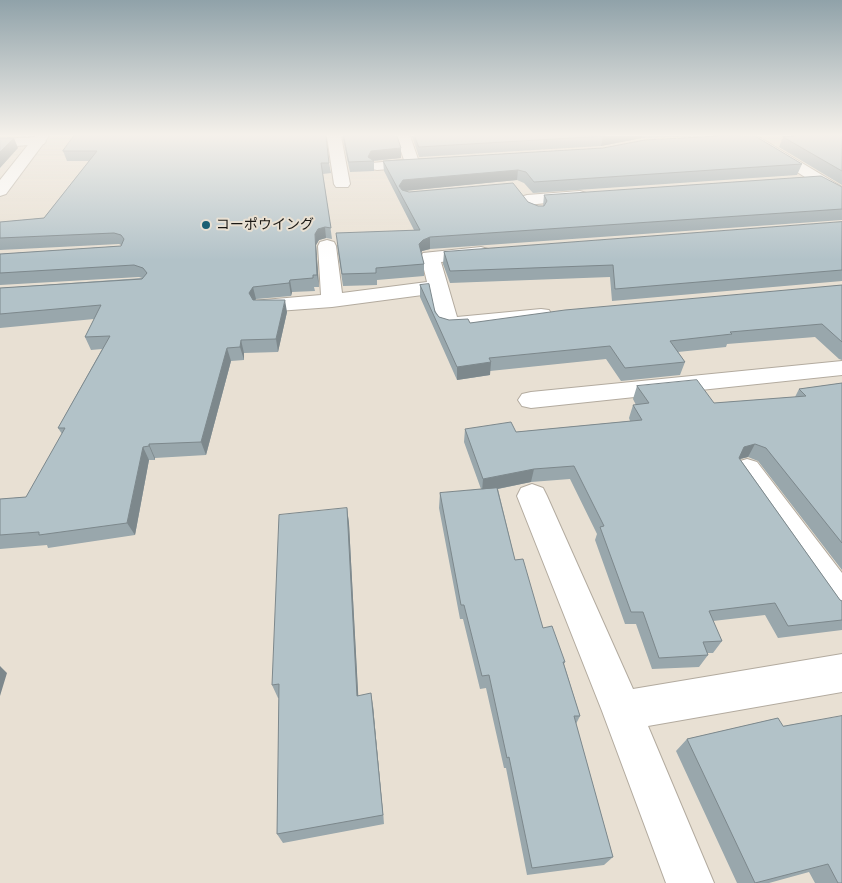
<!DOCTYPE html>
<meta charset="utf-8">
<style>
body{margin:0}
canvas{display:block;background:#e8e0d3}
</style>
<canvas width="842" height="883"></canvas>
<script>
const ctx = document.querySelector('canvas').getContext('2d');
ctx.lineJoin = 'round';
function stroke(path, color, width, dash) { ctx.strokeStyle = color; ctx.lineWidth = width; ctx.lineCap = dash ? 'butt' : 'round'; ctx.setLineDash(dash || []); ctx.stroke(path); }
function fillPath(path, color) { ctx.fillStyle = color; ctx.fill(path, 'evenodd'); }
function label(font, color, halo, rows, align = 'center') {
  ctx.font = font + ' "Work Sans","Noto Sans JP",sans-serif'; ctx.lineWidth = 4; ctx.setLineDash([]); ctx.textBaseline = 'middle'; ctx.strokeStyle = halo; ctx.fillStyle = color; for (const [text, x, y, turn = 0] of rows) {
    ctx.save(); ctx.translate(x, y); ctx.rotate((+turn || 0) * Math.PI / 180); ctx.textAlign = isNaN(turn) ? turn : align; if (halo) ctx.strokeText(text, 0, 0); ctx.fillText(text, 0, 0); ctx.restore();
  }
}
const street = new Path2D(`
 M327,136H341L350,184L348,187H336L334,184Z
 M396,136H410L418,159L426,160L428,163L426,166L377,170L372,169L370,166L372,163L404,160Z
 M741,136H757L842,187V199L836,197Z
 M39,137L46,141L44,144L0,147V139Z
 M580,191L586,193L588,196L586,199L527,205L521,203L519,200L521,197L527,195Z
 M327,240L334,242L336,246L342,293L427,282L421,257L423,253L481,247L488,249L490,253L488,257L441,262L457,317L541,309L549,310L552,315L549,320L541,321L448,331L440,329L437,324L430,294L332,307L264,312L256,311L253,306L256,301L264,300L321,295L318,246L320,242Z
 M842,361V375L531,408L522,406L518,400L522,394L531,392Z
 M747,459L757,462L842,573V616L830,611L737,478L733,470L737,462Z
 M532,484L543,488L547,496L633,689L842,654V692L648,726L714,883H666L602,711L517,496L521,488Z`);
const secondary = new Path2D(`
 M35,136H49L6,194L0,196V180Z`);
const wall = new Path2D(`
 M74,136L329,163L331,173L323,174L332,239L326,238L319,240L316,245L319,287H314L315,291L292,292L291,296L256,299L255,300L287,312L278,352L244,353V360L231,361L206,455L155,458V460H149L135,535L48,548L47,545L0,549V499L26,497L62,434L58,428L102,349L91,350L85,337L94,319L0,328V288L142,278L139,277L0,285V254L121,246V245L119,244L0,250V222L44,218L89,161H67L63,151Z
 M342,136H397L401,158L374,161V171L350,172Z
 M412,136H704L642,138L601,146L419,157Z
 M842,136V185L779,147L783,137Z
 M603,148L802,164L797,175L533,193L524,183L517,180L405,191L409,192L528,202L538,206H543L544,195L842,187V220L430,249L422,251L421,253L424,264V276L377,280V285L343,286L337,245L414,230L384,171L383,161Z
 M842,222V281L612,301L610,277L450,283L443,264L444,252Z
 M420,285L439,317L449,320L470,323L842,285V360L839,359L815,337L727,344L726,347L678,352L685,362L680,375L621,381L606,359L490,371V375L457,380L420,297Z
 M842,383V570L758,461L748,457L740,459L840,600L842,601V630L778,638L765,615L713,621L722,641L713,653H707L708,655L699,667L652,669L636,624H625L595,540L597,534L570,479L531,482L498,489L515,560L543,628L565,662L564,664L580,716L576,724L613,857L604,865L527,875L506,768H504L486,688L480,689L463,619H460L439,508L440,493L481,489L464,442L465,429L516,432L630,421L629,418L633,405H636L633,399L637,386L714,403L795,397L799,389Z
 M347,508L349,524L358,695L373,706L384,824L283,843L277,834L279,698H278L272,685Z
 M778,718L842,883H815L809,872L769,883H737L676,751L687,739Z`);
const shadedWall = new Path2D(`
 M603,136H642V138L601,146Z
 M14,138L18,148L0,168V152Z
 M401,148V158L368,161V157L371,151Z
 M518,170L517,180L403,191L399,186L403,180Z
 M325,227L326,238L319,240L316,245L319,287L317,275L315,234L318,229Z
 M430,237V249L422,251L419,256V244L423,240Z
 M290,280L292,292L291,296L289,283Z
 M253,287L256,299L251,305L249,293Z
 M285,300L287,312L278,352L276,339Z
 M241,340L244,353V360L240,347Z
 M227,348L231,361L206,455L201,442Z
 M491,362L490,375L457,380V367Z
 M149,444L155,458V460L149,446Z
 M755,444L748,457L736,460L744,447Z
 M143,447L149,460L135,535L127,523Z
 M534,469L531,482L482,492L483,479Z
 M347,508L349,524L359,709L357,696Z
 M0,666L7,673L0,696Z
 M371,693L373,706L384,824L383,815Z`);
const building = new Path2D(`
 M74,136H326L329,163H321L331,228L325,227L318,229L315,234L317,275H313V278L290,280L289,283L253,287L249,293L253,300H285L276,339L241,340L240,347L227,348L201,442L149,444V446L143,447L127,523L39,535V532L0,535V499L26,497L65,428H58L110,336L85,337L101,305L0,314V288L142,279L147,273L143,268L134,265L0,273V254L121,246L124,239L121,235L114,233L0,238V222L44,218L97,151H63Z
 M344,136H397L401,148L371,151L368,157L374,161L349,162Z
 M415,136H605L419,147Z
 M719,136H755L802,164L534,182L526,172L518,170L403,180L399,186L402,190L409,192L513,183L528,202L538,206H544L547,201L544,195L821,176L842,187V209L430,237L423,240L419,244L424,264L376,268V273L342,274L336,233L420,230L383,161L603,148L645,140Z
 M796,136H842V171L783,137Z
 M0,138H14L0,152Z
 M842,222V270L615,289L613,265L450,271L444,252Z
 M429,284L435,312L439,317L449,320L468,319L470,323L565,310L842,285V342L822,324L730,332L732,334L670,341L685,362L625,368L610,346L489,358L491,362L457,367L420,285Z
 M697,380L714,403L806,396L799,389L842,383V543L766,448L755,444L744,447L739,458L840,600L842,601V620L788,626L775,603L709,611L722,641L703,642L708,655L659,658L643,612H631L600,527L604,526L574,466L534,469L483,479L465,429L511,422L516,432L642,420L633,405L649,403L637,386Z
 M497,488L515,560L523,559L543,628L552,626L565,662H563L580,716H574L613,857L532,868L509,757L507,758L489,675L482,676L464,605H461L440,493Z
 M347,508L357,696L371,693L383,815L277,834L279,684L272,685L279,515Z
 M842,716V883H838L828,864L755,883L687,739L778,718L783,726Z`);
const markers = [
 [206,225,5,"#1c6073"]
];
const farPoinames = [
 ["コーポウイング",216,225]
];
stroke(street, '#b3ab9f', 2);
stroke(secondary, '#b3ab9f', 2);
fillPath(street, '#fff');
fillPath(secondary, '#fff');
fillPath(wall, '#99a7ac');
fillPath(shadedWall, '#7d888c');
fillPath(building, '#b2c2c8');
stroke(building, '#7d888c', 1);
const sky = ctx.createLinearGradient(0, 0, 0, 260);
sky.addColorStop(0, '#90a2a9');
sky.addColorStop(0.52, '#f5f1eb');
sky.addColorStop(1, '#f5f1eb00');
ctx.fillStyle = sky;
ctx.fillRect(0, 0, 842, 260);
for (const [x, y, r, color] of markers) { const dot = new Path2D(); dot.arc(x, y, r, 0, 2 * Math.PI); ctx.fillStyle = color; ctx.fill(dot); stroke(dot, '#e8e0d3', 2); }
label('14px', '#1c1915', '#e8e0d3', farPoinames, 'left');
</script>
